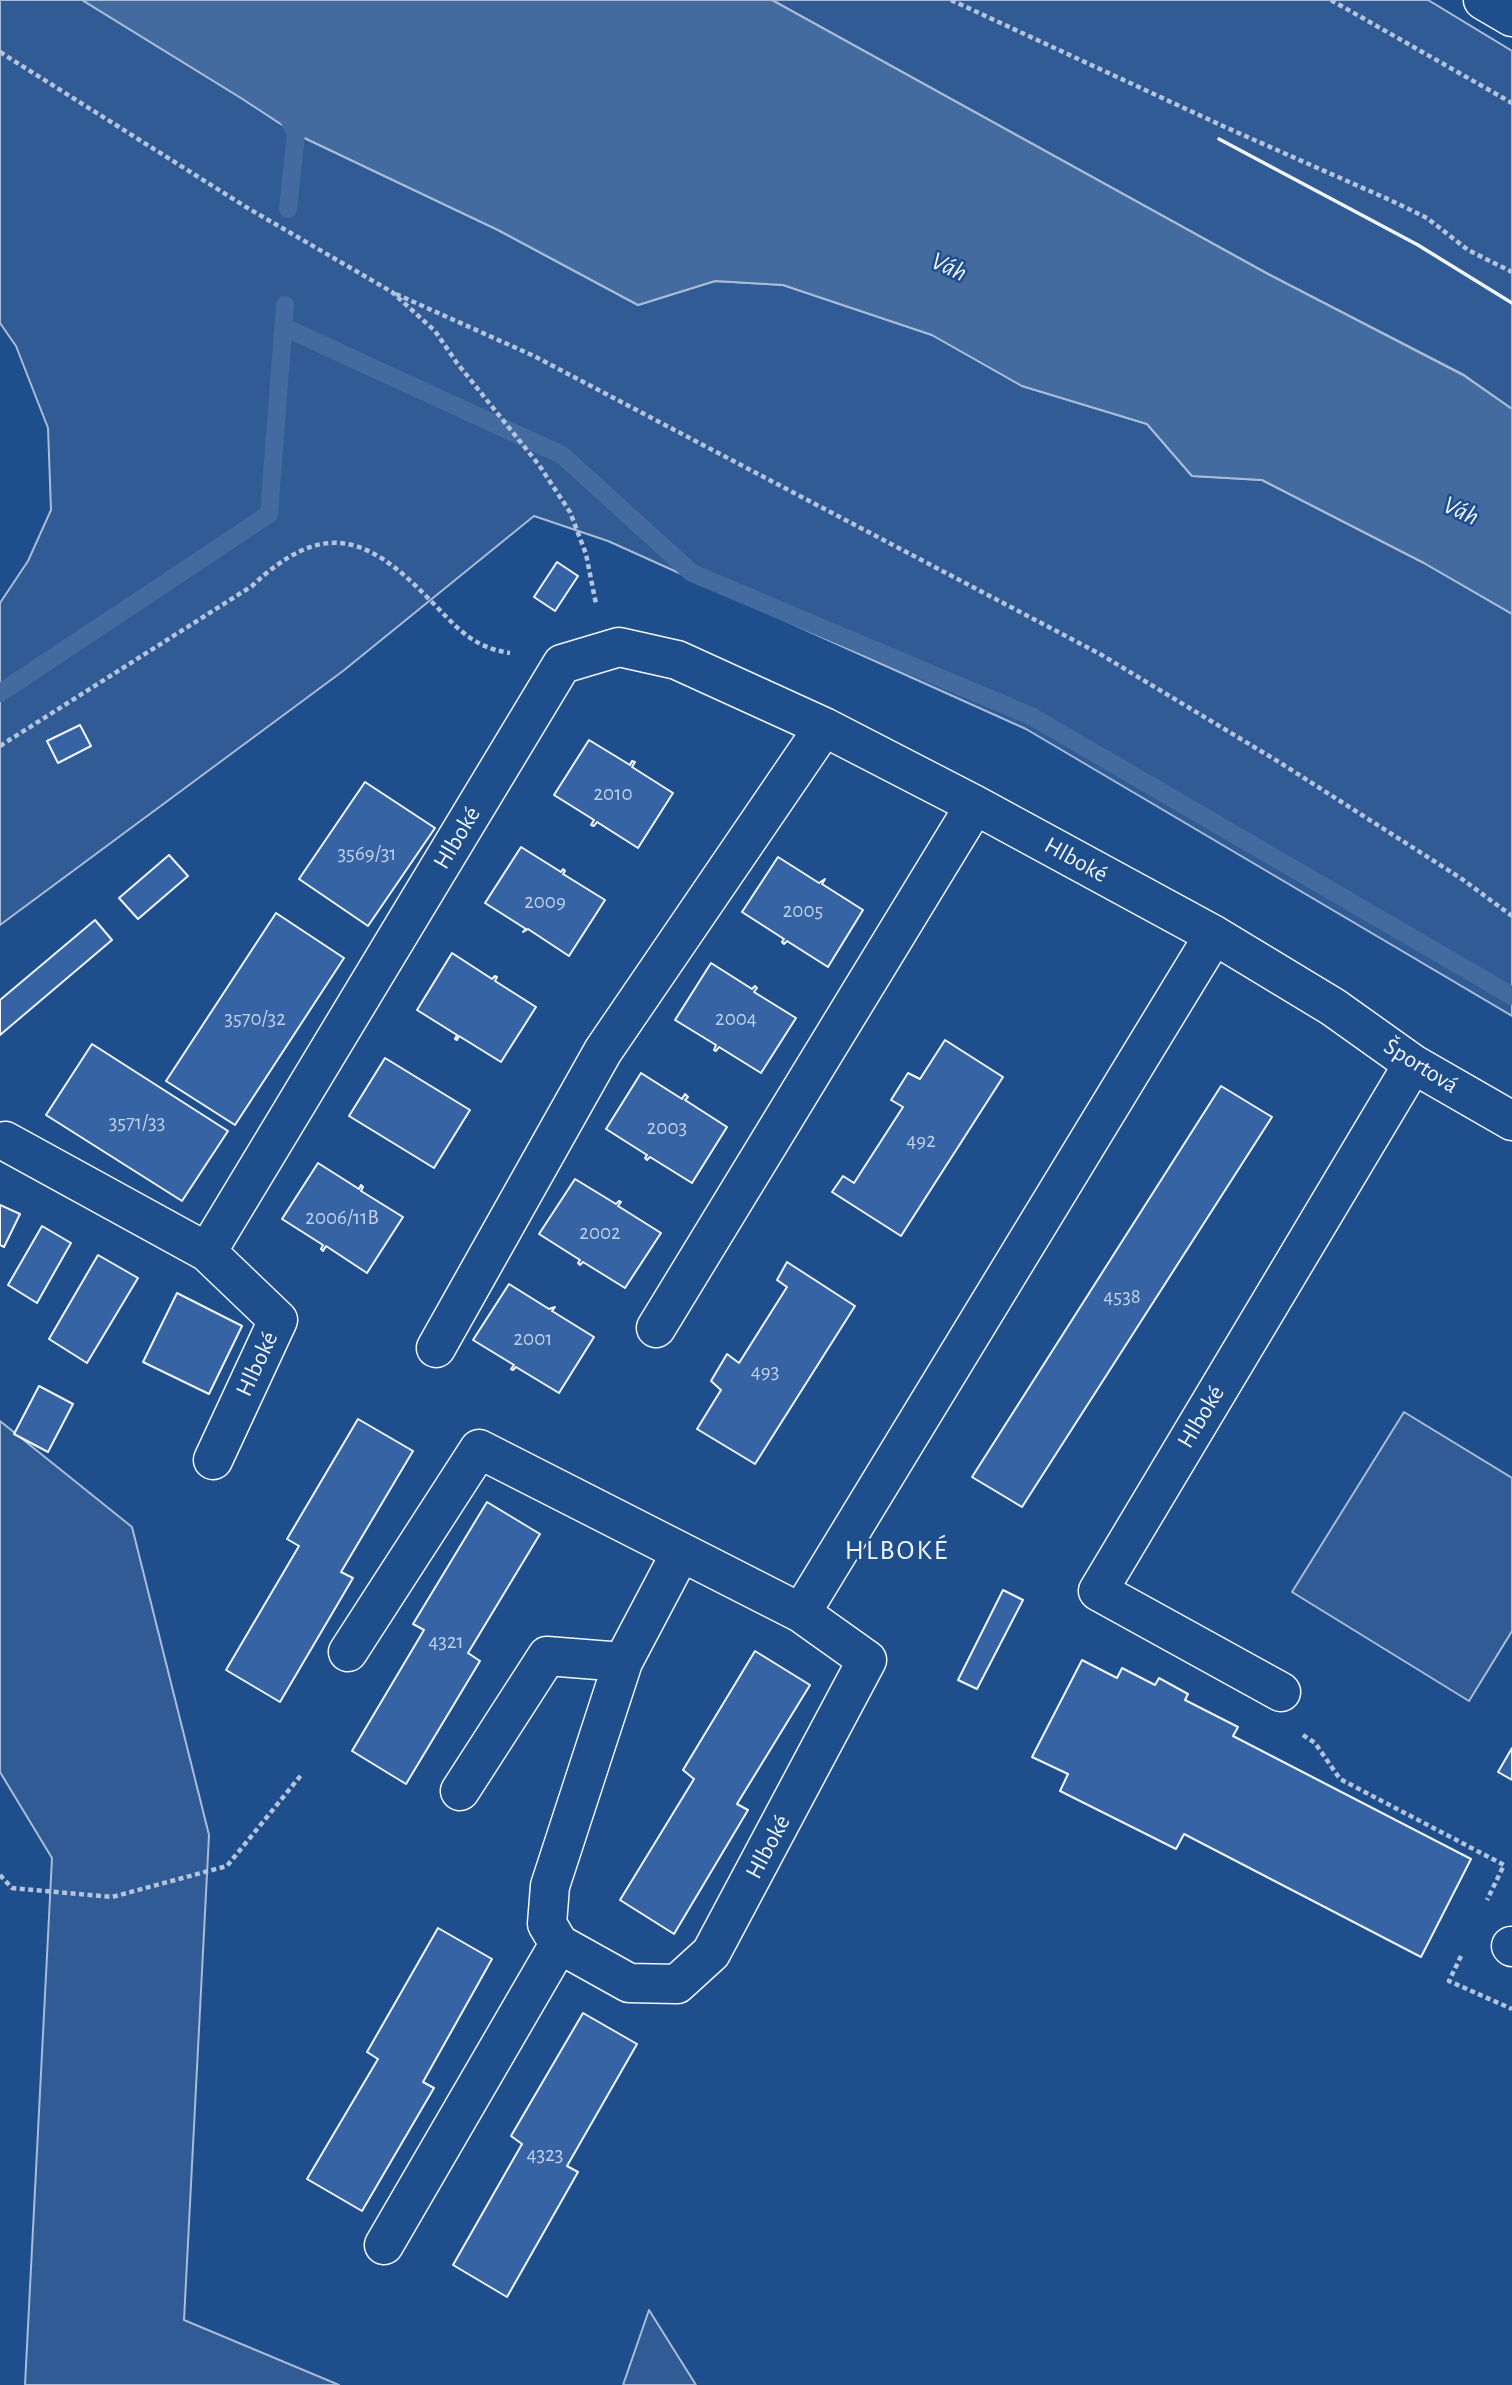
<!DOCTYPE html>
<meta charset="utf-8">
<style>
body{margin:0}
canvas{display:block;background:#1f4e8c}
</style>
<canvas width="1512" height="2385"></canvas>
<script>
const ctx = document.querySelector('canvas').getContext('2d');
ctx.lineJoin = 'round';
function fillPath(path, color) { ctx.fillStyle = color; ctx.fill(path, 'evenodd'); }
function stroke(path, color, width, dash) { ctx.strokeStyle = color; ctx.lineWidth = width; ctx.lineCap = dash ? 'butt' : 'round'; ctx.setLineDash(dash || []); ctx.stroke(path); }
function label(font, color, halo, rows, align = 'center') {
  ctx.font = font + ' "Alegreya Sans",sans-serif'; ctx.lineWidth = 5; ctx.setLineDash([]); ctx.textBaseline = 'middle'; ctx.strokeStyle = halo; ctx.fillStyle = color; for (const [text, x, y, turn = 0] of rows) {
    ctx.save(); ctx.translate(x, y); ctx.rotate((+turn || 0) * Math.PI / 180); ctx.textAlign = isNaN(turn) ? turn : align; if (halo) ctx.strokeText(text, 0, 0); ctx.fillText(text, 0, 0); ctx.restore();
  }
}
const built = new Path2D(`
 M0,0H82L241,98L296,134L498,230L638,305L715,281L783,285L932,335L1022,386L1147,424L1192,476L1262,480L1424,563L1512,614V1016L1026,729L608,541L534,516L343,671L0,925V603L28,561L51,510L48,428L16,346L0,323Z
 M772,0H1428L1512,51V409L1464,375L1268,274Z
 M1404,1412L1512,1478V1631L1469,1701L1292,1592Z
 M0,1421L132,1527L209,1835L184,2320L339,2385H25L52,1858L0,1772Z
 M649,2310L696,2385H623Z`);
const water = new Path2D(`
 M82,0H772L1268,274L1463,375L1512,409V614L1424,563L1262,480L1192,476L1147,424L1022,386L932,335L783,285L715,281L638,305L498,230L296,134L241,98Z`);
const stream = new Path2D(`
 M286,113L296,134L288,209
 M284,327L562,455L692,573L1031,716L1512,996
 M0,693L269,514L285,305`);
const building = new Path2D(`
 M557,562L578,576L555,611L534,597Z
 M80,725L91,746L58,763L47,741Z
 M589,740L630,765L632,761L635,762L632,767L673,793L638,848L597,822L594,826L591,825L594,820L554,795Z
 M365,782L435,828L368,926L299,879Z
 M521,847L561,872L563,869L565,871L563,874L605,900L569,956L528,929L523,932L526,929L485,903Z
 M169,855L188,876L138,919L119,898Z
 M778,857L819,883L825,879L822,884L863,910L828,967L787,941L784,944L782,942L784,939L742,912Z
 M276,913L344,958L235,1125L166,1081Z
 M95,920L112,940L0,1035V1000Z
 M452,953L492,979L495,976L497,977L495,981L536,1007L501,1062L459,1036L457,1040L455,1039L457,1035L417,1010Z
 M711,963L752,989L755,986L757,988L754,992L796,1018L761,1073L719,1047L716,1051L714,1050L716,1045L675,1020Z
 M945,1040L1003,1077L901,1236L832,1192L843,1176L854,1183L903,1107L891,1100L908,1073L920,1079Z
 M92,1044L228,1131L182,1201L46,1115Z
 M385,1058L470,1110L434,1168L349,1116Z
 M641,1073L682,1099L685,1094L688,1097L685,1100L727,1127L692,1183L650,1157L647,1160L645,1158L647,1155L606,1129Z
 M1221,1086L1272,1117L1022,1507L972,1477Z
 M318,1163L359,1189L361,1185L363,1187L361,1191L403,1217L367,1273L326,1246L323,1251L321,1249L323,1245L282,1219Z
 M575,1179L616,1204L619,1201L621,1202L618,1206L661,1233L625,1288L583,1262L580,1265L578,1263L580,1260L539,1234Z
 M0,1205L20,1214L4,1247L0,1245Z
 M42,1226L71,1243L37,1303L8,1285Z
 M98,1255L138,1278L87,1363L49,1339Z
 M787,1262L855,1306L755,1464L697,1429L721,1390L711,1381L727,1354L739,1363L787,1287L777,1280Z
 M509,1284L549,1309L555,1307L552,1311L594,1337L559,1393L516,1367L513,1370L511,1369L514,1365L473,1340Z
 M177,1293L242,1326L209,1394L143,1362Z
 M39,1386L73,1404L48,1452L14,1434Z
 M358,1419L413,1451L341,1572L353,1578L280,1702L226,1670L299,1546L287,1539Z
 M487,1502L540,1534L468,1653L480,1661L406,1784L352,1751L424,1630L413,1624Z
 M1003,1590L1023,1600L977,1689L958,1680Z
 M755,1651L810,1685L737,1804L748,1810L674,1934L620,1900L694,1779L683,1770Z
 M1082,1660L1117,1678L1122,1668L1155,1685L1159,1678L1188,1694L1185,1700L1238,1727L1233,1736L1471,1859L1421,1957L1184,1834L1176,1849L1060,1791L1068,1774L1032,1757Z
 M1512,1748V1780L1498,1772Z
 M438,1928L492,1959L423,2082L434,2088L362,2211L307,2179L378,2059L367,2052Z
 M583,2013L637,2044L567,2166L578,2172L507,2297L453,2265L522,2144L511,2136Z`);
const path = new Path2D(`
 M951,0L1225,127L1390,200L1427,218L1468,250L1512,272
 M1331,0L1512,103
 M0,52L246,207L392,292L435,331L457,363L539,465L570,512L586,554L596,604
 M396,294L534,356L1100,654L1279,762L1462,879L1512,916
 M0,746L252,586C321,521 365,533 428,598C455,625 470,647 510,653
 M1303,1735L1315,1743L1340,1779L1504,1865L1487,1900
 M0,1875L12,1888L112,1897L227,1866L302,1774
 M1461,1956L1449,1981L1512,2009`);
const minor = new Path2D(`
 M1483,0L1512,17
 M5,1141L207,1252L562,664L619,647L677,660L824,727L975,805L1214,935L1333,1007L1413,1064L1512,1121
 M207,1252L278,1320L213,1460
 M656,1328L975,805
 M436,1348L603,1051L824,727
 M348,1652L479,1449L801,1613
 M1281,1692L1098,1591L1413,1064
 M460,1791L547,1656L623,1662
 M559,1944L547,1924L550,1886L623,1662L681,1552
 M1511,1946L1512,1947
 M384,2245L559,1944L629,1983L677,1984L711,1953L867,1660L801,1613L1214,935`);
const wall = new Path2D(`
 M1219,139L1418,245L1512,303`);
const numberNames = [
 ["2010",613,794],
 ["3569/31",367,854],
 ["2009",545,902],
 ["2005",803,911],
 ["3570/32",255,1019],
 ["2004",736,1019],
 ["3571/33",137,1123],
 ["2003",667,1128],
 ["492",921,1141],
 ["2006/11B",342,1218],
 ["2002",600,1233],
 ["4538",1122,1297],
 ["2001",533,1339],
 ["493",765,1372],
 ["4321",446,1642],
 ["4323",545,2155]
];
const streetNames = [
 ["Hlboké",457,838,-59],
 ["Hlboké",1076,860,29],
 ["Športová",1421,1066,32],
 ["Hlboké",257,1364,-65],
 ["Hlboké",1201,1417,-59],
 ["Hlboké",768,1847,-62]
];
const waterNames = [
 ["Váh",949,267,25],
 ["Váh",1461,511,25]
];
const quarterNames = [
 ["HLBOKÉ",897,1551]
];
fillPath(built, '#305b95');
stroke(built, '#a8bbd7', 2);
fillPath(water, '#446ba0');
stroke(water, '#a8bbd7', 2);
stroke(stream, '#446ba0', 18);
fillPath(building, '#3563a3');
stroke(building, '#f2f6ff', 2);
stroke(minor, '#f2f6ff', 41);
stroke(path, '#b3c4dc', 4.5, [5, 3.5]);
stroke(minor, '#1f4e8c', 38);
stroke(wall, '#f2f6ff', 3.5);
label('21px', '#c3d1e8', null, numberNames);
label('24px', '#f2f6ff', '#1f4e8c', streetNames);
label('italic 26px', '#f2f6ff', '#1f4e8c', waterNames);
ctx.letterSpacing = '2px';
label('28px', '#f2f6ff', '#1f4e8c', quarterNames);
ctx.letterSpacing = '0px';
</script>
